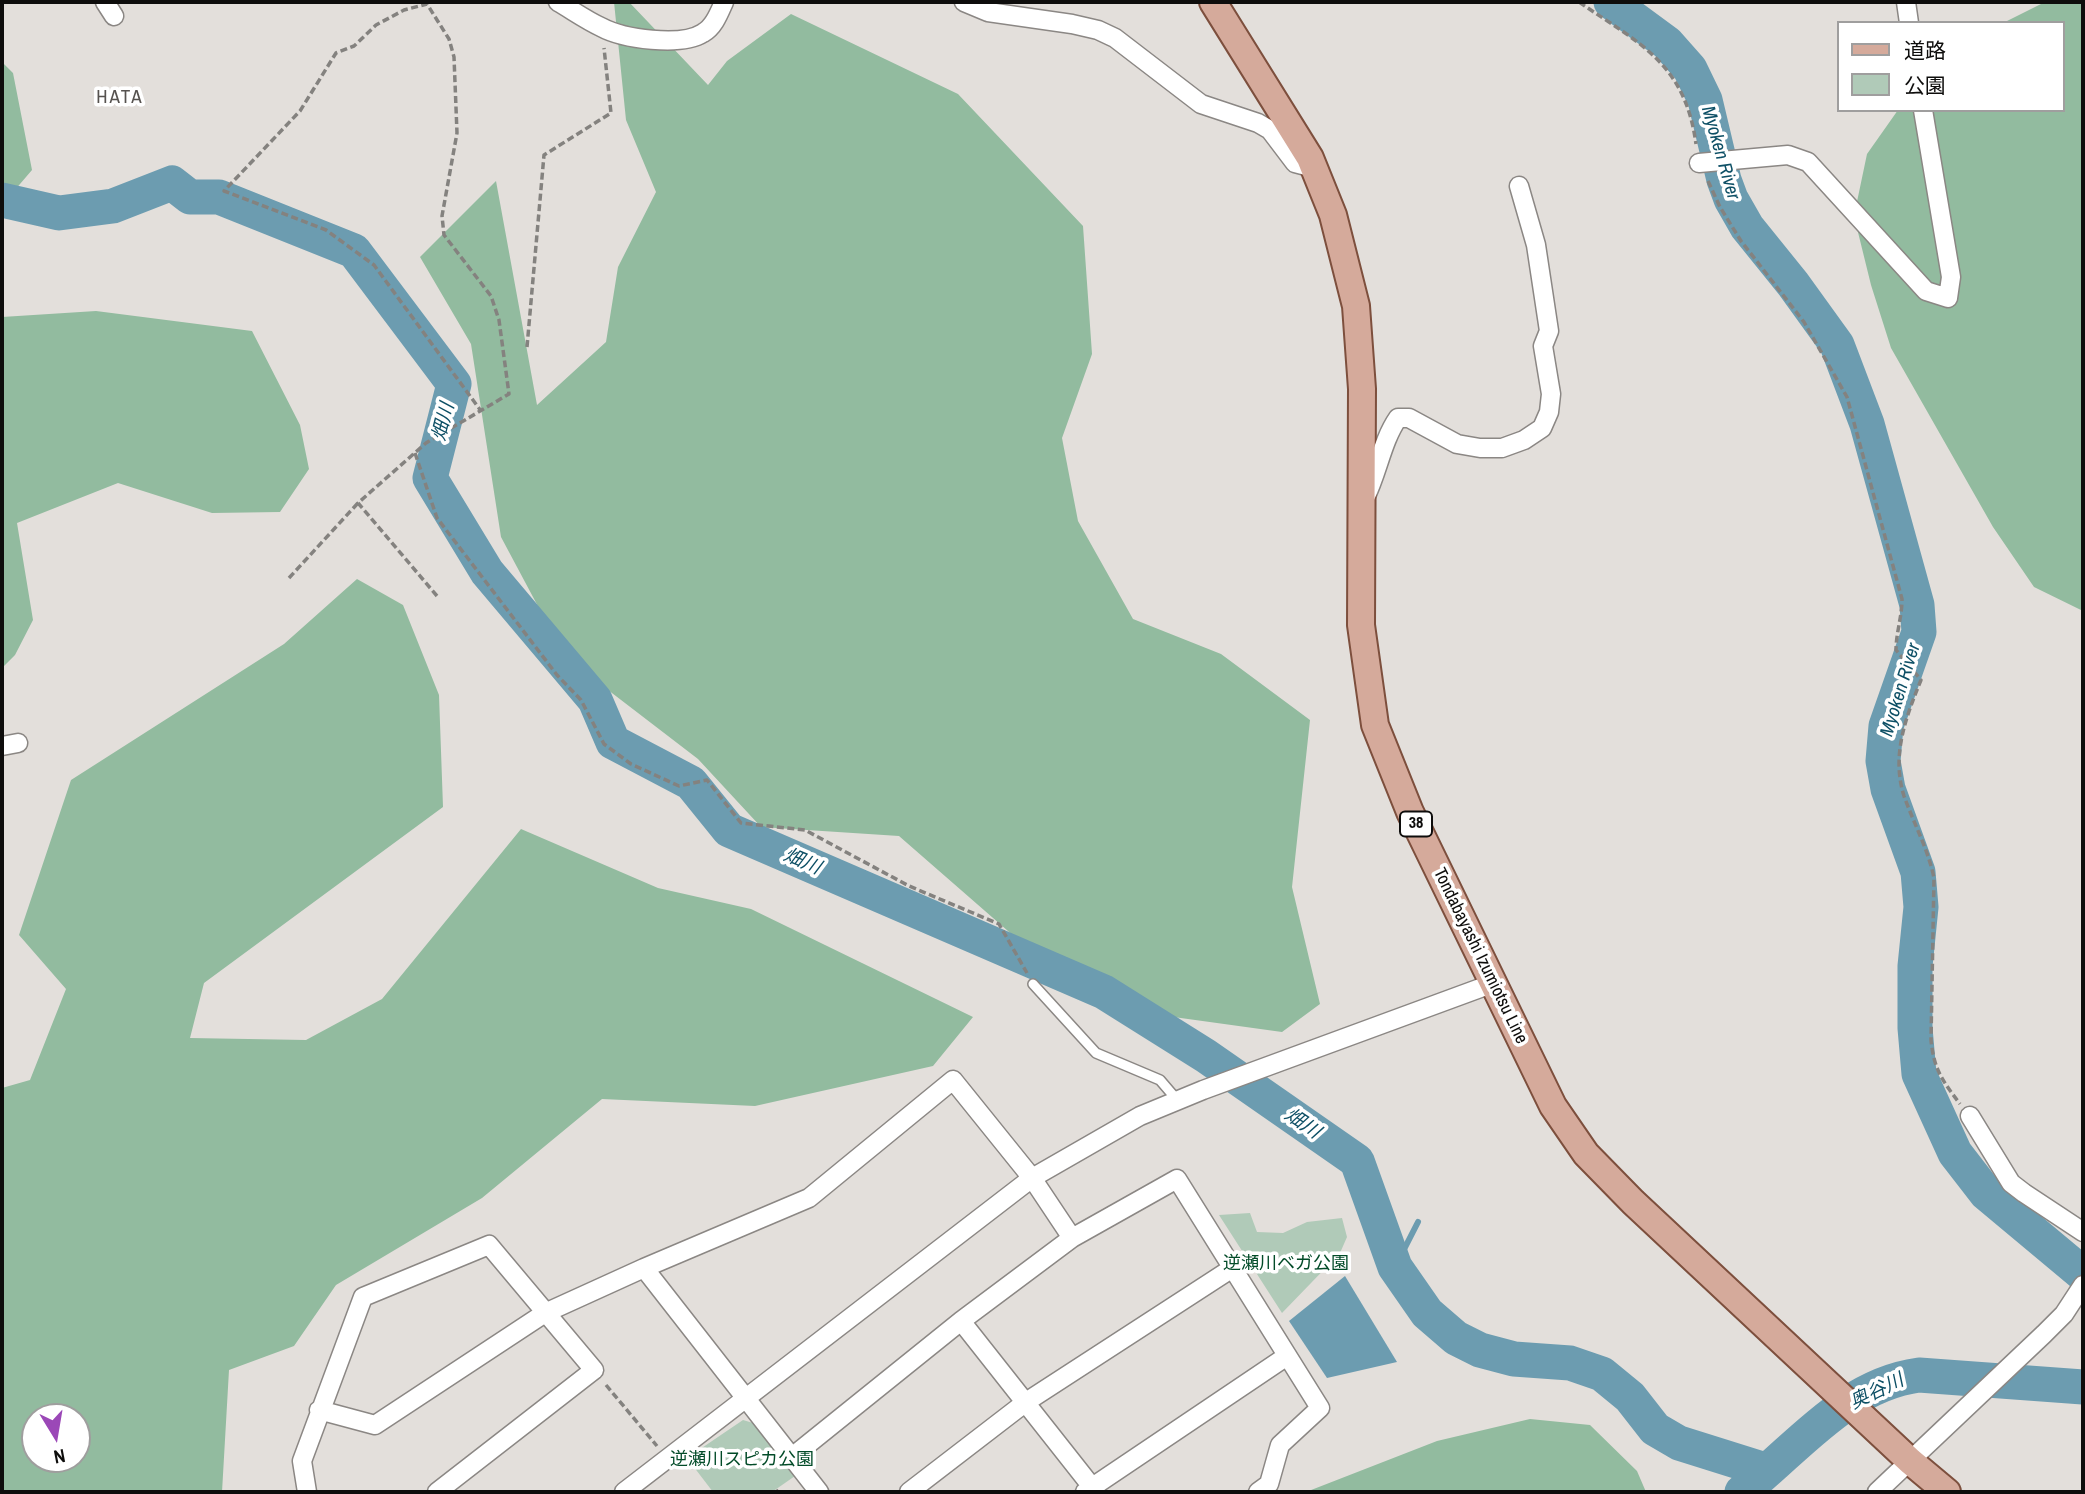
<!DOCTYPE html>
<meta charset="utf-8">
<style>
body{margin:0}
#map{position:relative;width:2085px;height:1494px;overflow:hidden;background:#e3dfdb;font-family:"Archivo Narrow","Noto Sans JP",sans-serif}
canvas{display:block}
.frame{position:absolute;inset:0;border:4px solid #0e0d0c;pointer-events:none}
.legend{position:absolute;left:1837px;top:21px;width:228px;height:91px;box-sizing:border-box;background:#fff;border:2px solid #9f9e9e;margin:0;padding:9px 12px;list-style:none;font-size:21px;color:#0e0d0c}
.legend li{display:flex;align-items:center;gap:14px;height:35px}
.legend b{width:35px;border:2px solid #9f9e9e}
.north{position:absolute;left:21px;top:1403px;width:70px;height:70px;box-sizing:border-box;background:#fff;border:2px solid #9f9e9e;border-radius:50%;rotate:169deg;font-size:19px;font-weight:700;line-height:28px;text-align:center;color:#0e0d0c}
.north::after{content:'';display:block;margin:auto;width:24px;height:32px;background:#9b48b7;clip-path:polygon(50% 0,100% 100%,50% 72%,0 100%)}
</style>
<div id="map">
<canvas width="2085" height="1494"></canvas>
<div class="frame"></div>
<ul class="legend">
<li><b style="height:9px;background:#d5aa9b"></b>道路</li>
<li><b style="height:19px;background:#b0cab8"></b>公園</li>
</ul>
<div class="north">N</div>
</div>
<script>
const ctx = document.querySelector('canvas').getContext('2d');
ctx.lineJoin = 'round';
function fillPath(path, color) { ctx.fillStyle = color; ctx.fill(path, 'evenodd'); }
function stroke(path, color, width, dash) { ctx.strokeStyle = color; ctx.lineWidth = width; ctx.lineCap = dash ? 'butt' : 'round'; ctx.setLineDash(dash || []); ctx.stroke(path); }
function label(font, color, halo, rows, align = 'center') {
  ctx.font = font + ' "Archivo Narrow","Noto Sans JP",sans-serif'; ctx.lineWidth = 7; ctx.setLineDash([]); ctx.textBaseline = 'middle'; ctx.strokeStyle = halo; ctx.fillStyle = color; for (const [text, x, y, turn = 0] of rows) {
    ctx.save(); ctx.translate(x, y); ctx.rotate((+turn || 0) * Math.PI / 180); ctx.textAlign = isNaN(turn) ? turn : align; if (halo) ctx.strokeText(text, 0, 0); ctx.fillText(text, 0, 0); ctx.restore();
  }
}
const green = new Path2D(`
 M1250,1213L1257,1232L1283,1233L1307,1222L1342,1218L1347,1237L1340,1253L1282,1313L1219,1215Z
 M743,1420L753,1423L795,1476L772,1492H713L687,1458Z`);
const forest = new Path2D(`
 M614,2H629L708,85L727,61L791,14L958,94L1083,226L1092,354L1062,438L1078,521L1133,619L1221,654L1310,720L1292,887L1320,1004L1282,1032L1094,1006L899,836L761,827L698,759L565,657L501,537L471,344L420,257L496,181L537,405L606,342L618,267L656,192L626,120Z
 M2045,2H2083V611L2034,587L1993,527L1891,348L1871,285L1854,216L1867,154L1898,110H2062V23H2003Z
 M2,62L13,73L32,170L2,205Z
 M96,311L252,331L300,425L309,469L280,512L212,513L118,483L17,523L33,620L15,655L2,668V317Z
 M357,579L403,605L439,695L443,807L204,983L190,1038L306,1040L382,999L521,829L658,888L751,909L973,1017L933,1066L755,1106L602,1099L482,1198L336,1285L294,1346L229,1370L222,1492H2V1088L30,1080L66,989L19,935L71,780L284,644ZM77,1417V1459H35V1417Z
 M1530,1419L1590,1425L1637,1471L1646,1492H1306L1437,1441Z`);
const water = new Path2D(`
 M1345,1276L1397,1362L1327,1378L1289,1321Z`);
const stream = new Path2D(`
 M1395,1267L1418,1222`);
const river = new Path2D(`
 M1611,2L1667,43L1690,69L1705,100L1724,180L1731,199L1747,227L1793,284L1837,345L1867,424L1917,605L1919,632L1886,726L1883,761L1888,789L1918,872L1921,907L1915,966V1028L1919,1074L1955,1153L1986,1193L2083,1274
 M2,200L59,213L113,206L172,183L190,197H219L354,251L454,384L430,478L487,572L595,700L613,742L691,783L729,830L1104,992L1206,1056L1357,1161L1395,1267L1427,1313L1456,1338L1480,1350L1514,1359L1570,1363L1602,1374L1630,1397L1655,1429L1679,1443L1765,1470
 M1742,1492C1797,1449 1845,1385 1919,1375L2083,1387`);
const path = new Path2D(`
 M1579,2C1640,44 1685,63 1696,144
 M1708,181L1720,207L1741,241L1804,322L1847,397L1902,599C1902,617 1896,633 1896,650L1921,680C1906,717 1891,755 1904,796C1914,824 1928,849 1934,878L1931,1040C1934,1070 1942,1080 1960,1104
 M527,347L544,155L611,113L604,48
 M415,453L437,518L557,675L581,700L604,744L631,764L679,786L707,780L741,823L805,830L909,886L999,924L1027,973
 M289,578L358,503
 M437,596L358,503L426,443L509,394L499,320L491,296L444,235L442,216L457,133L454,57L449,39L427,4L404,10L376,25L354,46L336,53L300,111L224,191L326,230L374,265L481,411
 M606,1385L657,1446
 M776,1490L778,1492`);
const service = new Path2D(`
 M1033,984L1096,1053L1160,1080L1178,1101`);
const minor = new Path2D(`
 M105,2L114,16
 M558,2C572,10 586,20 601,27C623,39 681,47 703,33C714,27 719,13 724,2
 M964,2L988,12L1072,24L1098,30L1115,38L1201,104L1258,123L1270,130L1295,163L1314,168
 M1906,2L1909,23
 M1699,163L1788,155L1808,162L1926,291L1948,298L1951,277L1923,110
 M1365,498C1378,472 1382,441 1398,418H1409L1457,444L1480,448H1502L1524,440L1542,428L1549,412L1551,394L1543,346L1549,331L1536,245L1519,186
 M2,746L18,743
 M1970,1116L2011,1183L2024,1193L2083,1232
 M644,1268L819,1492
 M961,1321L1096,1492
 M319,1410L375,1425L545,1313L644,1268L809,1198L953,1080L1032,1178L1072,1238
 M792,1457L961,1321L1072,1238L1177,1179L1320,1408L1280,1445L1269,1484L1258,1492
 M307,1492L302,1461L363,1297L489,1245L594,1370L437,1492
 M624,1492L1032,1178L1140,1116L1203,1090L1494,983
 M909,1492L1026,1402L1231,1269
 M1085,1492L1287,1356
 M1877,1492L2044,1334L2064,1314L2083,1285`);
const primary = new Path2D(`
 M1213,2L1310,158L1333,215L1356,306L1362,389L1361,625L1375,725L1410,812L1553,1106L1586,1154L1633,1202L1910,1461L1947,1492`);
const shields = [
 [1416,824,32]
];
const shieldNames = [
 ["38",1416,824]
];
const streetNames = [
 ["Tondabayashi Izumiotsu Line",1480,956,64]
];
const parkNames = [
 ["逆瀬川ベガ公園",1286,1264],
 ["逆瀬川スピカ公園",742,1460]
];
const neighbourhoodNames = [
 ["HATA",120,98]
];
const waterNames = [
 ["Myoken River",1720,153,74],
 ["畑川",444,422,-76],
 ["Myoken River",1901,690,-73],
 ["畑川",802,862,23],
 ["畑川",1302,1124,34],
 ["奥谷川",1877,1392,-26]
];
fillPath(green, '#b0cab8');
fillPath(forest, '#92bb9f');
fillPath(water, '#6c9cb0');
stroke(stream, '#6c9cb0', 6);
stroke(river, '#6c9cb0', 35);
stroke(service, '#8b8784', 12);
stroke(minor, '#8b8784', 21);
stroke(primary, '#7d4f3d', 30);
stroke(path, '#84827f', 3.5, [7, 3.5]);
stroke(service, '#fff', 9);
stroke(minor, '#fff', 18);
stroke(primary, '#d5aa9b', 26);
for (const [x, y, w] of shields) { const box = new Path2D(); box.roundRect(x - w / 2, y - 12.5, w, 25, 5); ctx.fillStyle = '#fff'; ctx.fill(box); stroke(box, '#0e0d0c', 2); }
label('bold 16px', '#0e0d0c', null, shieldNames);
label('18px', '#0e0d0c', '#fff', streetNames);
label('18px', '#024b28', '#fff', parkNames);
ctx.letterSpacing = '2px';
label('19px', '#56524f', '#fff', neighbourhoodNames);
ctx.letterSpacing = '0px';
label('italic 19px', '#0d4f65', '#fff', waterNames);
</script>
